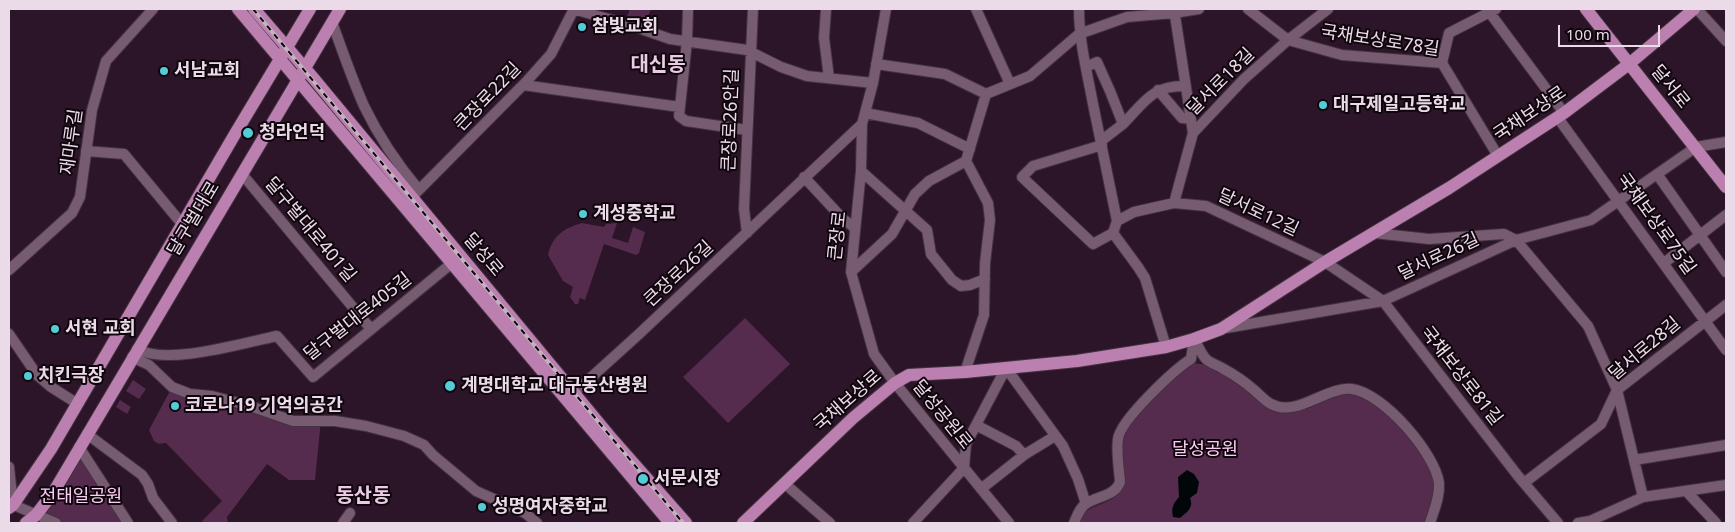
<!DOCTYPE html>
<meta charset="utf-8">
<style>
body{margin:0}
#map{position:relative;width:1735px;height:532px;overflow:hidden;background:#2c1528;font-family:"Noto Sans",sans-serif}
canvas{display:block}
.frame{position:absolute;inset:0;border:10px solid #ebdbe8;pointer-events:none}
.scale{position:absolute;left:1558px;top:25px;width:102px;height:22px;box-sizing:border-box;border:2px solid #ebdbe8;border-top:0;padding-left:6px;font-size:15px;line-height:18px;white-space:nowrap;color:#ebdbe8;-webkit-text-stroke:4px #0f050d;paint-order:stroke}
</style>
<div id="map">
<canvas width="1735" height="532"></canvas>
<div class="frame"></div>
<div class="scale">100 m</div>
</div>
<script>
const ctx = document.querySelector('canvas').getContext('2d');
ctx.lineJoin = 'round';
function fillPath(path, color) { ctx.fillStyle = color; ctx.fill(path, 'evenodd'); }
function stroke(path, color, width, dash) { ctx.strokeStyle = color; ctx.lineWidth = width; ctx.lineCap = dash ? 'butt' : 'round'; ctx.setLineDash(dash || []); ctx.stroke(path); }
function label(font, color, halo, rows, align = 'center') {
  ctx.font = font + ' "Noto Sans","Noto Sans KR",sans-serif'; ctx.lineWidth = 4; ctx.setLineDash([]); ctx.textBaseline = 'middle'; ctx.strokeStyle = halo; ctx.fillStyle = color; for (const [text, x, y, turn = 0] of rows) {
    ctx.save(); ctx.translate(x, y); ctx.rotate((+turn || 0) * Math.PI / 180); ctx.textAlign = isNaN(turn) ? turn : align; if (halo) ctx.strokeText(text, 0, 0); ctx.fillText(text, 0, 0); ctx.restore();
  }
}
const green = new Path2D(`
 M630,9H651L644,26L626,19Z
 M582,223L604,227L606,224L617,223L612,238L628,243L633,227L645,232L639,253L636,255L604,244L585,300L580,298L578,304H575L570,297L573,287L563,281L548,255C552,236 564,228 582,223Z
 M745,318L790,364L728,423L683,377Z
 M1193,363L1209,365L1233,378L1271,409L1284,412L1309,408L1338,395L1354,394L1371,400L1413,440L1435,475V494L1427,523H1079C1083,503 1110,507 1120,491C1129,477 1118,454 1121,438C1125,421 1178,375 1193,363Z
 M133,380L146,389L139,399L126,391Z
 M172,387L293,421L321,420L315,480H289L267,464L227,517L228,523H204L202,521L222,501L166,443L159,444L154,441L149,430Z
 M120,400L131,407L127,414L116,407Z
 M79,447L128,523H56L36,515Z`);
const water = new Path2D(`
 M1187,470L1194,474L1199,482L1197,493L1190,498C1194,508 1187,512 1180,518L1173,517C1171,508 1173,504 1179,497L1178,477Z`);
const minor = new Path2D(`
 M573,9L630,25L670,39L747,50L781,67L807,76L873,83
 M688,9L687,41L679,116L686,121L747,130
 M826,9L824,38L829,78
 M886,9L873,83L862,124L861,171L851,272L874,354L895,383L1009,523
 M976,9L1010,84
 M1079,9C1079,41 1087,72 1093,104C1101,143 1109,182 1117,221L1113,233L1093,244L1022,177L1033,166L1102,145
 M1174,9L1193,133
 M1248,9L1288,40L1342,55L1442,63
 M1487,9L1564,113
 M1697,9L1726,41
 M332,22C342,50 352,79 364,106C378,135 398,165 419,190
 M1442,63L1498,156
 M1442,63L1449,33L1496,9
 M876,64L945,74L986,94
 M1086,67L1097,62L1110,91L1123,124L1101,141
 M523,85L680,107
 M1158,90L1182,118L1191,119
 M865,113L918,123L970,149
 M1558,118L1726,350
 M1123,124C1144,103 1152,85 1186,86
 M86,151L124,154L182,224
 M861,171L927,230L931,254L952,280L961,286L970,285L985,279
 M242,174L371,329
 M1657,174L1726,272
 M804,177L843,219L855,228
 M412,197L526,82L551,54L574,9
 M1174,203L1193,133L1244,79L1288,40L1328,9
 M1117,221L1134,212L1174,203L1206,206L1325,262L1383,301L1518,476L1558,523
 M747,233L744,209L753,9
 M1113,233L1138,267L1145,278L1166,347
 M1374,233L1429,239L1504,234L1516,240L1588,326L1617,390L1643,497
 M1664,263L1726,215
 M9,270L72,213L80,197L92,110L106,61L153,9
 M851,272L892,234L915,194L929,181L966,161
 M1226,328L1383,301L1516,240L1591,220L1696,147L1726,142
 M9,334L37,375L51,387L78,404
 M1194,339C1198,345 1201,354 1206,359C1210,363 1217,365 1222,368C1233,374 1244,381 1254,390C1259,394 1265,401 1271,404C1297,418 1326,386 1352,389C1383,393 1435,453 1439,483C1440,497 1434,510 1430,523
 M137,349C167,366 242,343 277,336L313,377L457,259
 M132,357L149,365L172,387L190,394L212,396L250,406L293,421H335L366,426L404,436L424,445L433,455L476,491L525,513L537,523
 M965,372L984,315L985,263L990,220L988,203L966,161L986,94L1030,76L1079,34L1127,17L1174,13L1199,9
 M575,392L639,334L862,124
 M976,425L1016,446L1024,455
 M87,434L142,475L148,484L153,498L172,523
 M79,447L128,523
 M1634,460L1726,445
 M9,467L13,505
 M784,483L830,523
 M1524,483L1601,424L1617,390L1726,305
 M981,489L1024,455L1055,436
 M1686,491L1716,523
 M9,503L56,523
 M343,523L350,513
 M913,523L964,468L966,444L1006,368L1063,446L1078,479L1086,504
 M1074,523C1077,516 1080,507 1087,503C1098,496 1115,496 1120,482C1119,468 1116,452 1118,439C1120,420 1175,369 1191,359L1194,339
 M1578,523L1590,521L1643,497L1726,485`);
const major = new Path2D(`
 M238,9L670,523
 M254,9L314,79L612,439L686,523
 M1586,9L1726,187
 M9,508L13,505L51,449L235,134L310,9
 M26,523L36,515L53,493L340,9
 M743,523L853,418L895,383L909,375L965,372L1077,361L1166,347L1194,339L1221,329L1325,262L1449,188L1564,113L1629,64L1694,9`);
const rail = new Path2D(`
 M253,9L683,523`);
const markers = [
 [582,27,5,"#52ccd5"],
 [164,71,5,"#52ccd5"],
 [1323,105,5,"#52ccd5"],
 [248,133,6,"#52ccd5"],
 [583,214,5,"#52ccd5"],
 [55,329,5,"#52ccd5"],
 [28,376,5,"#52ccd5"],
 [450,386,6,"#52ccd5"],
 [175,406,5,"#52ccd5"],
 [643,479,6,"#52ccd5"],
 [482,507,5,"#52ccd5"]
];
const poiNames = [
 ["참빛교회",592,27],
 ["서남교회",174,71],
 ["대구제일고등학교",1333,105],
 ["청라언덕",259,133],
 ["계성중학교",593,214],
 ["서현 교회",65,329],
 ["치킨극장",38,376],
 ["계명대학교 대구동산병원",461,386],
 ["코로나19 기억의공간",185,406],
 ["서문시장",654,479],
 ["성명여자중학교",492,507]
];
const streetNames = [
 ["국채보상로78길",1380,41,9],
 ["달서로18길",1221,82,-45],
 ["달서로",1670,87,51],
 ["큰장로22길",488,97,-46],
 ["국채보상로",1530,114,-34],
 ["큰장로26안길",731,120,-88],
 ["재마루길",72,142,-82],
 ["달서로12길",1258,213,25],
 ["달구벌대로",194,219,-59],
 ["국채보상로75길",1656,224,54],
 ["달구벌대로401길",310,230,50],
 ["큰장로",838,236,-84],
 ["달성로",483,255,50],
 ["달서로26길",1439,257,-25],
 ["큰장로26길",679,274,-43],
 ["달구벌대로405길",358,317,-38],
 ["달서로28길",1645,349,-40],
 ["국채보상로81길",1461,376,52],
 ["국채보상로",848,401,-41],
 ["달성공원로",942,415,51]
];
const parkNames = [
 ["달성공원",1205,450],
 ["전태일공원",81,497]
];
const quarterNames = [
 ["대신동",658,65],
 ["동산동",363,496]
];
fillPath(green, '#552b4e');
fillPath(water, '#010708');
stroke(minor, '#433240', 12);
stroke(major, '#433240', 14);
stroke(minor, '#775b71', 10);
stroke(major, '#bc80b0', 12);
stroke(rail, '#c3b1c0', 4);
stroke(rail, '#0f050d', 2, [5.5]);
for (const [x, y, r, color] of markers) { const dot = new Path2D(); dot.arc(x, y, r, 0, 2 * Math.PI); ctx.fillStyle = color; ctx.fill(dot); stroke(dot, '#0f050d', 2); }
label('bold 18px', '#ebdbe8', '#0f050d', poiNames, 'left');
label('18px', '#ebdbe8', '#0f050d', streetNames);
label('18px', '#fccdf2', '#0f050d', parkNames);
label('bold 20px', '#ebcbe4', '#0f050d', quarterNames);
</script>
